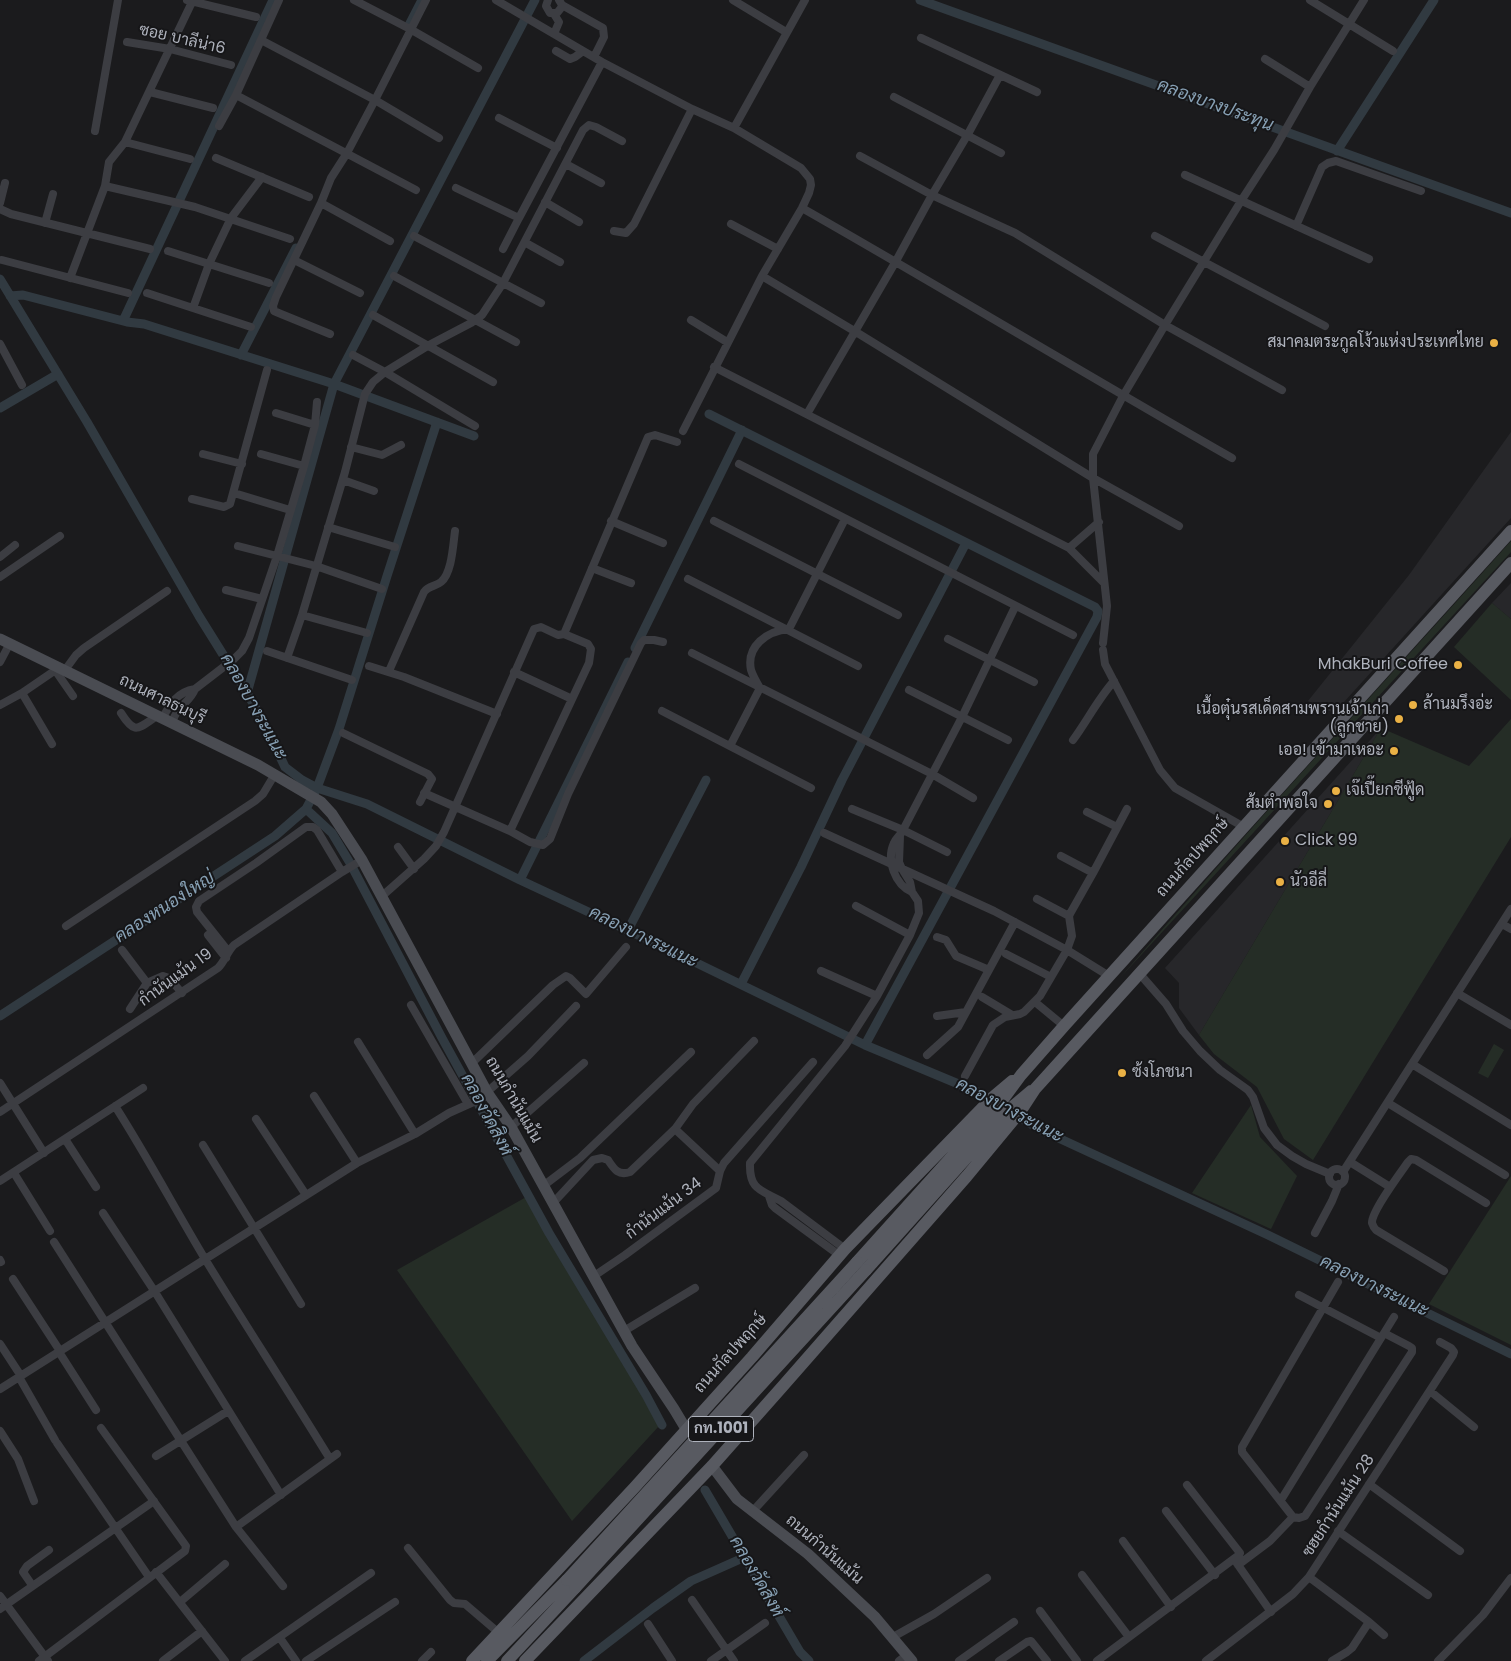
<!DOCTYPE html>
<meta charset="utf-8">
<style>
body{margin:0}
canvas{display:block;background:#1b1b1d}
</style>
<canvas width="1511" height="1661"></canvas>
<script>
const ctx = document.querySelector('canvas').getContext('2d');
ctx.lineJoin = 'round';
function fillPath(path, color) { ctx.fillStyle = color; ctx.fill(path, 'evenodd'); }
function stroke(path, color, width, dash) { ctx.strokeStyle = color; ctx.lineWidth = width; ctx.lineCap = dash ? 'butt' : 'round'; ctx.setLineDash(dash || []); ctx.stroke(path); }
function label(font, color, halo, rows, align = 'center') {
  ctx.font = font + ' Poppins,Sarabun,sans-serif'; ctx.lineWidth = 4; ctx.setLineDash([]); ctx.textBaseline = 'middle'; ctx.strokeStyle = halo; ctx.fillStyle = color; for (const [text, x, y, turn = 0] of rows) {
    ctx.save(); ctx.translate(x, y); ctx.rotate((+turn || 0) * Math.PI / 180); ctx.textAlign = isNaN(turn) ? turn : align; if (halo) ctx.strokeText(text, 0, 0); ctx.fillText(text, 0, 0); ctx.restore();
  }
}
const built = new Path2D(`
 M1511,432V518L1334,713L1308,701L1409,575Z
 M1511,583V619L1492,603Z
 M1381,728L1199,1035L1179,1008V983L1165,968Z`);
const green = new Path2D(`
 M1511,541V552L1119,979C1247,831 1380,687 1511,541Z
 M1492,603L1511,619V700L1454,647Z
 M1511,719V837L1313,1160L1284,1139L1257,1087L1214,1054L1199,1035L1381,728L1469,766Z
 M1494,1044L1504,1050L1488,1078L1478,1073Z
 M1251,1105L1260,1137L1297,1176L1271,1229L1192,1193Z
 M1511,1176V1345L1429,1304Z
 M528,1196L659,1426L572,1521L397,1270Z`);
const canal = new Path2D(`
 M920,0C1117,70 1314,143 1511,213
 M408,27L422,0
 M1337,151L1434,0
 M0,279L87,422L199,616L247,693L263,721L285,767L302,780L317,788L367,804L520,880L672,951L865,1045L980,1093L994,1102
 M10,296L23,295L127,322L144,324L334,384L474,436
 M123,321L273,0
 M241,355L296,248
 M0,408L58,374
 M709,414L1095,607L1098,611L1097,617L865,1045
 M635,648L742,430
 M247,693L334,384L535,0
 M306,809L332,833L350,863L442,1038L549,1233L646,1395L662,1425
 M520,880L628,662
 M628,930L706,780
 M741,984L801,867L842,780L966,543
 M0,1016L275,836L306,809L317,788L339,729L387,576L437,422
 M1014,1114L1039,1129L1268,1235L1511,1354
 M705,1490L800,1652L809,1661
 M584,1661L653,1608L691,1581L745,1557`);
const street = new Path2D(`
 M187,0L256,17
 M354,0L410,29L478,68
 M496,0L602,62L692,109L734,128L801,168L810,179L811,185L809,193L802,208L762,276L683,431
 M548,0L546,6L550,13H557L561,8L562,5
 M559,0L562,5L603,28L604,37L594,57
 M733,0L786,32
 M1310,0L1393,51
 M554,14L559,22L554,34
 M921,38L1037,92
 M261,40L375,100L439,138
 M127,42L170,49L231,65
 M556,51L570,59L575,57L583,51
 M1265,59L1310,87
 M150,92L213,108
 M236,95L416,190
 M894,97L1001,153
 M499,118L557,148
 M219,126L236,95L279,0
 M734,128L805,0
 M95,131L118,0
 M125,142L190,159
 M860,156L932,195L1015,233L1165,325L1282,390
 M216,158L309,197
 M566,164L601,183
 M1185,175L1369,259
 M105,186L195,207L290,239
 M456,188L519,218L602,62
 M545,202L579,222
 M0,203L5,183
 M321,203L390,241
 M802,208C946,290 1088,376 1232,458
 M0,209L11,214L150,249
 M45,223L53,194
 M731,224L778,249
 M1296,226L1322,167L1328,163L1336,161L1421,191
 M614,231L626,233L634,224L692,109
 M414,236L541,303
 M1155,236L1325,326
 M526,243L560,262
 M503,249L519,218
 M168,251L269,283
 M2,260L128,293
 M294,260L360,293
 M394,276L516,342
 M762,276L856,332L1093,478L1179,526
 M70,278L105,186L109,162L125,142L193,0
 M147,293L251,327
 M193,308L209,264L231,218L262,177
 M373,315L493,382
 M691,320L727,342
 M330,334L281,314L274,311L273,306L276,297L321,203L331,178L347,153L375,100L426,0
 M0,344L22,385
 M353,355L385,372L475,426
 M714,367L1069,548L1104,583
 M276,413L315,425
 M807,414L896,261L932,195L968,134L1000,75
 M351,447L382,455L401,445
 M203,454L242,464
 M261,454L304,466
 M739,464L1073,635
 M343,480L374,491
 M234,493L290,510
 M192,499L224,507L230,504L267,370
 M611,521L663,543
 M714,521L898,615
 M328,527L395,547
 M238,546L316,566L382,589
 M1069,548L1099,522
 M0,557L15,545
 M592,568L631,583
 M0,577L60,536
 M688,579L858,666
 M226,590L262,599
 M302,615L367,633
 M564,634L648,437L655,435L677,442
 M948,639L1034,682
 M1103,643L1107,606L1093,478V454L1123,396L1165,325L1241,201L1274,150L1310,87L1364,0
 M1103,650L1105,664L1160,770L1175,788L1244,827
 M267,651L352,680
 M692,653L932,774L973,798
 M287,658L302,615L345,472L365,394L373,382L385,372L429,345L471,323L482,315L503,283L583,130L589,125L596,127L622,141
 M0,662L9,645
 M369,666L404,677L497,714
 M55,670L73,696
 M65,670L76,655L84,648L167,591
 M389,671L424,592C429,585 435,587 441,582C452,573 453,545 455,531
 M514,672L572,699
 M909,690L1008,740
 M22,693L52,744
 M0,705L22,693L60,667
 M662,711L811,788
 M121,713C135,735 137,729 157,716
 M162,719C170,704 177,692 195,689
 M172,723C177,705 190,703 195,689L234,659L242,651L249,638L277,556L304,466L315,425L317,402
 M343,733L428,774L432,779L420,802
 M1073,740C1087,721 1098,699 1114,681
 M730,746L760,688C757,683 753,676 751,670C746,646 767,631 789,629L845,519
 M424,793L510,831L530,842L543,845L550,839L568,794L641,643L644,640H654L663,642
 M852,809L903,830L947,852
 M1087,812L1117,827
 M824,833L994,911L1067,950L1109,976
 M398,847L414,869
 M1061,856L1093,873
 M912,892C895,885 886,860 894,843C896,838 901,835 903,830L962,717L1015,607
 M381,897L424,859L436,846L444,832L534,629L541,627L558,635L564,634L588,644L591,649L589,663L510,831
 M1037,899L1069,916
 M856,906L910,935
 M1502,924L1511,929
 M66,926L255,801L263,794L275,774
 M208,935L226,958
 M937,937L946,940L956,956L989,970
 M122,950L147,983
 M228,951L197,912L196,907L199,901L256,863L306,827H313L317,830L342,872
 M1006,954L1051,977
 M821,971L877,996
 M1139,973L1166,1004L1183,1031L1200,1051L1220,1070L1248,1090L1253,1097L1264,1128L1277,1145L1292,1156L1306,1164L1330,1174
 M1457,993L1511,1025
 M982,997L1012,1015
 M1035,1002L1064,1026
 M411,1005L468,1104
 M130,1009L147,983L163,976L169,978L182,993
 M937,1016L966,1012
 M358,1042L415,1134
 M927,1055L958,1027L1015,922
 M472,1063L553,985L566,976L570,978L586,994L626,947
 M1412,1064L1511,1125
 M965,1076L993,1025L1005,1017L1020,1014L1024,1012L1040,996L1067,950L1072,936L1069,916L1071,912L1093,873L1127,809
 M0,1083L44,1153
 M487,1092L528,1056L576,1006
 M314,1096L357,1163
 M1388,1103L1505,1175
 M115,1106C147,1156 175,1209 205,1259C246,1326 289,1392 330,1459
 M0,1112L218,968C225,961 227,952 234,945L342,872L362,860
 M256,1119L306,1195
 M511,1127L584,1063
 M675,1129L720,1171
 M65,1139L96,1187
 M203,1145L301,1304
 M1350,1162L1390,1187
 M1329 1177a8 8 0 1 1 16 0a8 8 0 1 1-16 0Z
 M1343,1172L1511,909
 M14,1173L50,1231
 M0,1181L143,1088
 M543,1186L580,1158L691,1052
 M769,1196L772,1205L775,1208L839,1255
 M553,1203L593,1160L602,1158L608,1160C614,1169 618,1176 630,1172L675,1129L693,1104L754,1041
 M103,1213L155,1292L281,1495
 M1315,1233L1332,1201L1339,1184
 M54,1242L236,1527L283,1586
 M845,1249L781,1201C761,1190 749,1190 750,1163L845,1046L877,996L910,935L919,913L918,901L912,892L910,882L902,869L899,862L900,836
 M0,1260L1,1262
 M1444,1271L1376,1230C1374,1228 1373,1226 1372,1223C1371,1212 1401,1172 1408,1162L1411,1159L1416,1160L1486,1203
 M594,1276L625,1255L716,1188L720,1171L724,1163L813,1062
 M13,1279L60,1351
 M1299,1295L1381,1338
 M624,1331L695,1288
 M0,1344L21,1376
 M59,1352L96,1410
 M19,1377L55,1440
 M0,1389L357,1163L415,1134L449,1113L489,1095
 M1430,1391L1474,1427
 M0,1431L18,1459L34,1501
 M57,1443L149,1577
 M156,1456L228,1411
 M1369,1484L1460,1551
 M1281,1500L1394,1317
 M1166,1511L1215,1575
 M752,1512L804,1455
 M1293,1517L1299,1518L1305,1516L1412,1352V1348L1409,1346L1384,1333
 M236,1527L337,1454
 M1338,1531L1428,1595
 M1123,1541L1171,1607
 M408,1548L450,1600L454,1603L465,1604L499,1633
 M1236,1562L1271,1612
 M1238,1565L1270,1541L1293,1517L1242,1452V1447L1338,1282
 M156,1572L225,1661
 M1082,1575L1129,1637
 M1309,1577L1369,1622L1384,1635
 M32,1585L23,1572L27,1566L49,1550
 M0,1596L48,1661
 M692,1600L734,1661
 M180,1602L225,1564
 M0,1609L154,1501
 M1040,1611L1077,1661
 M648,1624L672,1661
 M893,1637L934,1614L987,1578
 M280,1638L296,1661
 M39,1661L185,1551L186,1546L101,1428
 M163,1661L202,1631
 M245,1661L371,1573
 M306,1661L395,1602
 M422,1661L431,1652
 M711,1661L765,1623
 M899,1661L907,1655
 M959,1661L1014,1622
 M999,1661L1027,1642L1031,1641L1047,1661
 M1097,1661L1239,1555L1240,1553L1187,1485
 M1206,1661L1293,1594L1309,1577L1453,1355L1454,1352L1451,1348L1440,1342
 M1332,1661L1347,1652L1352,1648L1369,1622
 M1438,1661L1483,1615L1511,1578`);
const secondary = new Path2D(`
 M0,639L258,765L321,802L332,814L362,860L487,1092L511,1127L632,1346L674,1409L686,1429
 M712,1466L737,1499L808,1554L875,1617L912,1661`);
const primary = new Path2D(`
 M857,1262L1001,1102L1021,1075L1064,1026L1511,531
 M866,1270L1011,1108L1031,1091
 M472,1661L634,1488L752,1357L845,1249L993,1097L1012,1081
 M487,1661L567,1580
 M507,1661L575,1588
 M525,1661L712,1466L782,1387L967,1176L1020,1112L1035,1089L1511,563`);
const primaryBridge = new Path2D(`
 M567,1580L857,1262
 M575,1588L866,1270`);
const markers = [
 [1494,343,5,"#eab145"],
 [1458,665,5,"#eab145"],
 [1413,705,5,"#eab145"],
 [1399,719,5,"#eab145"],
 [1394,751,5,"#eab145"],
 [1336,791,5,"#eab145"],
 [1328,804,5,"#eab145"],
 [1285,841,5,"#eab145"],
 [1280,882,5,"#eab145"],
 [1122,1073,5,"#eab145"]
];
const shields = [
 [721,1429,65]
];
const shieldNames = [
 ["กท.1001",721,1429]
];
const streetNames = [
 ["ซอย บาลีน่า6",182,40,13],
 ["ถนนศาลธนบุรี",162,700,26],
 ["ถนนกัลปพฤกษ์",1193,858,-48],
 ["กำนันแม้น 19",176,978,-36],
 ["ถนนกำนันแม้น",513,1100,60],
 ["กำนันแม้น 34",664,1209,-37],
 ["ถนนกัลปพฤกษ์",731,1354,-48],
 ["ซฮยกำนันแม้น 28",1339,1506,-57],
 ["ถนนกำนันแม้น",824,1550,41]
];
const poiNames = [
 ["สมาคมตระกูลโง้วแห่งประเทศไทย",1484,343],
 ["MhakBuri Coffee",1448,665],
 ["ล้านมรึงอ่ะ",1423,705,"left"],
 ["เนื้อตุ๋นรสเด็ดสามพรานเจ้าเก่า",1389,710],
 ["(ลูกชาย)",1389,728],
 ["เออ! เข้ามาเหอะ",1384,751],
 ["เจ๊เปี๊ยกซีฟู้ด",1346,791,"left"],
 ["ส้มตำพอใจ",1318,804],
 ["Click 99",1295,841,"left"],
 ["นัวอีลี่",1290,882,"left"],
 ["ซ้งโภชนา",1132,1073,"left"]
];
const waterNames = [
 ["คลองบางประทุน",1215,106,20],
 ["คลองบางระแนะ",253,707,61],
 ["คลองหนองใหญ่",165,908,-33],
 ["คลองบางระแนะ",643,938,26],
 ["คลองบางระแนะ",1009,1111,28],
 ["คลองวัดสิงห์",486,1115,62],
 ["คลองบางระแนะ",1374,1287,26],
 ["คลองวัดสิงห์",756,1577,60]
];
fillPath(built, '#27272a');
fillPath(green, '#252d26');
stroke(canal, '#313a41', 9);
stroke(street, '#3c3d42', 8);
stroke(secondary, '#4a4c52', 11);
stroke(primary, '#585a61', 12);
stroke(primaryBridge, '#585a61', 12);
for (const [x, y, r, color] of markers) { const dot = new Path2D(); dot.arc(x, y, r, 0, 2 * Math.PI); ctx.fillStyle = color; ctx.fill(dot); stroke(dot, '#161618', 2); }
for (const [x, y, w] of shields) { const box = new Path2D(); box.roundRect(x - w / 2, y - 12.5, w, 25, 4); ctx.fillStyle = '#161618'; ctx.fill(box); stroke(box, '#aeb2bc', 1); }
label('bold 15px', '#aeb2bc', null, shieldNames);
label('16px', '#aeb2bc', '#161618', streetNames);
label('16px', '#aeb2bc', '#161618', poiNames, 'right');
label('italic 18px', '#87a0b4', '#161618', waterNames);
</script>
